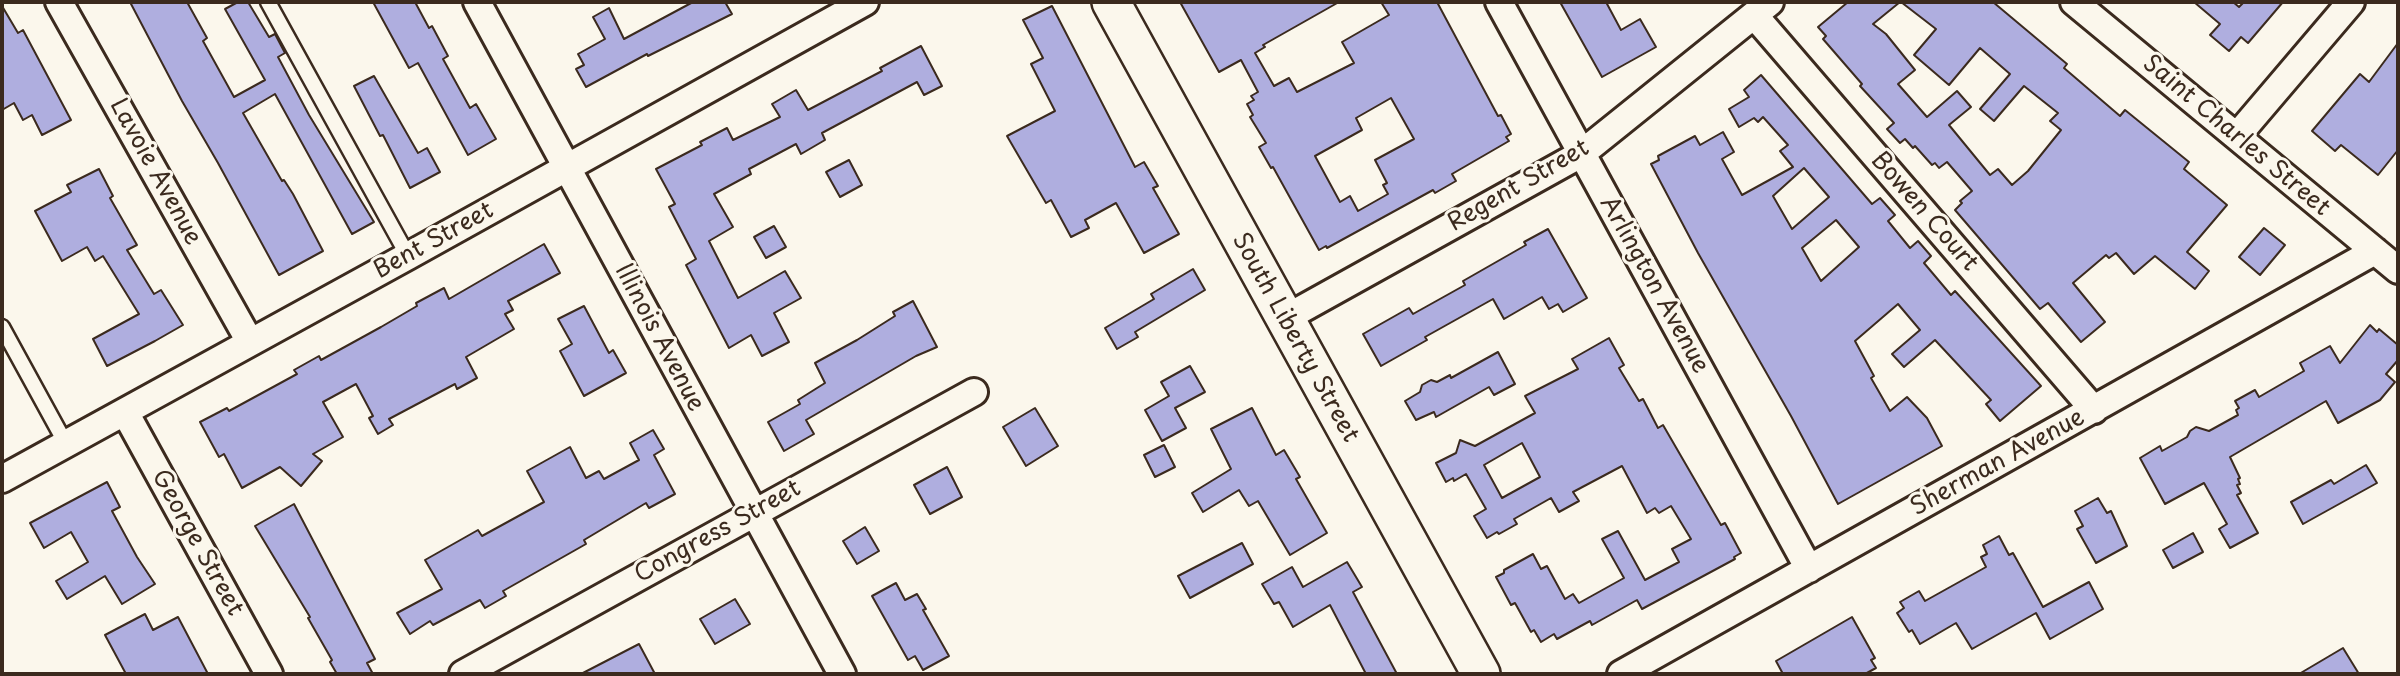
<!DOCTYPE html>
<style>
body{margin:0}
#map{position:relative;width:2400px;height:676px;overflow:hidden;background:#fbf7ec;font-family:"Playpen Sans",sans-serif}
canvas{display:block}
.frame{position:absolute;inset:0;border:4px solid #3b2a1e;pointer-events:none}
</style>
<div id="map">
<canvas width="2400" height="676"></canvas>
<div class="frame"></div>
</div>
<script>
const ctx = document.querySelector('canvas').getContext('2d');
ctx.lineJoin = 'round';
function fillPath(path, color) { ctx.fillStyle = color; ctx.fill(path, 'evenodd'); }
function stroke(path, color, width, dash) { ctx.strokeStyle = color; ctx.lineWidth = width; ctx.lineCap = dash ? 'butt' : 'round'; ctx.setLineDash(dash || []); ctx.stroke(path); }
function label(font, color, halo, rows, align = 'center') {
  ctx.font = font + ' "Playpen Sans",sans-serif'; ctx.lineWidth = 6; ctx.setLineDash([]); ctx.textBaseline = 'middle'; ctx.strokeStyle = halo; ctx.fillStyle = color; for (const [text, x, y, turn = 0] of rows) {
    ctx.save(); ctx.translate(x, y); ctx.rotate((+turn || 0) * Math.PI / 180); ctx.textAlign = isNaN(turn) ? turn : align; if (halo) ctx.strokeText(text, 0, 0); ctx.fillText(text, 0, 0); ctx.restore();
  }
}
const building = new Path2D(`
 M130,2H187L207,38L203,41L234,97L265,80L225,9L238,2H248L269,37L275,34L285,53L278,57L309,115L374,222L352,234L275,94L243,113L282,181L284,180L293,194L323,251L279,275L218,163L182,101Z
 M373,2H415L429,28L432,26L448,56L443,59L470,108L476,104L496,139L468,155L418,63L409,68Z
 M693,2H725L732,14L648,56L647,54L586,87L576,69L584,65L578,54L605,39L593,17L609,8L624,39Z
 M1180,2H1339L1263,45L1265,47L1255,53L1274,86L1289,78L1297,92L1354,63L1342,42L1389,15L1381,2H1437L1498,116L1501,115L1511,134L1506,137L1509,141L1452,174L1456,181L1435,193L1433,190L1327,248L1326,246L1319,250L1273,167L1271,168L1259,147L1266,143L1250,117L1253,115L1247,104L1254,100L1251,96L1258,92L1241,60L1219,72ZM1391,98L1414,139L1375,160L1387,183L1383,185L1388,194L1358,211L1350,196L1340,202L1315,156L1362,130L1356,118Z
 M1560,2H1606L1621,30L1640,19L1656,47L1602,77Z
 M1848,2H1900L1873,24L1886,34L1915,70L1898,84L1927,117L1957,91L1971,107L1949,125L1990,175L1998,169L2012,185L2028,171L2061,130L2050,121L2058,113L2024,86L1994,121L1980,109L2010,74L1980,48L1949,85L1914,55L1936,29L1901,2H1993L2067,64L2064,68L2120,116L2125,110L2189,162L2184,169L2227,205L2187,252L2209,271L2195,289L2155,256L2134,274L2116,253L2109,258L2106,255L2073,283L2105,322L2081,342L2048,303L2040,309L1955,210L1962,203L1960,201L1972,191L1947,162L1939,168L1935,163L1932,165L1915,146L1913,148L1905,139L1900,143L1887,129L1894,123L1860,86L1862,84L1823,39L1826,36L1818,27Z
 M2194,2H2233L2239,7L2244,2H2283L2248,43L2241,37L2229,51L2210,35L2220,24Z
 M2,6L18,33L23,30L71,120L42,135L32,115L23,120L14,103L2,110Z
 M1052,6L1135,167L1144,162L1158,186L1153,188L1179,234L1144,253L1116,203L1085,220L1089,228L1071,237L1051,200L1046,203L1007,136L1055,111L1031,64L1043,58L1023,20Z
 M2398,43V150L2378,175L2341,145L2335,151L2312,131L2360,74L2369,82Z
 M921,46L942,86L924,95L917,82L822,133L825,140L801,154L796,144L749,169L751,174L714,194L733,227L709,241L738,298L785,271L801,298L774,313L789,342L762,356L751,335L729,348L686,265L696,259L669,207L675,204L656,169L702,145L700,142L727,128L733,140L780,117L772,104L796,90L808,110L882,71L880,68Z
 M1761,75L1872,204L1880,198L1895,215L1888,221L1910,248L1918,241L1931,256L1924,263L1951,295L1955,291L2041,386L2000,421L1986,404L1991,400L1935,340L1904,367L1892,354L1920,330L1898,304L1855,341L1874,376L1871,378L1890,411L1907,397L1927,418L1942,446L1838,504L1791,416L1698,253L1651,164L1659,160L1658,156L1695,136L1700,145L1723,132L1734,152L1722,159L1742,195L1793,167L1780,151L1788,145L1763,117L1758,122L1754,118L1739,127L1729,109L1749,97L1744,90ZM1804,168L1829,197L1792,229L1773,196ZM1836,220L1859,247L1821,281L1802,248Z
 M374,76L418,153L427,148L440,172L410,188L383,135L380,136L354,86Z
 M849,160L862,185L840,197L826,172Z
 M99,169L113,196L110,198L137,245L127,250L154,294L161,290L183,325L155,341L107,366L93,339L139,314L103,256L95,261L87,247L62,261L35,211L71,192L67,185Z
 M774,226L786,247L766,258L754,237Z
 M2264,228L2285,245L2260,275L2239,257Z
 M1548,229L1587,298L1563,312L1558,304L1549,309L1542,297L1504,319L1493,299L1425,337L1427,340L1381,366L1363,334L1409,308L1413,314L1465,285L1463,281L1526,245L1524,242Z
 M544,244L560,273L508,301L513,310L505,314L514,329L466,357L477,378L457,389L455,384L389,419L393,425L378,434L369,418L373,416L356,384L323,402L343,437L313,454L322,461L301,486L280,467L242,488L224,454L219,457L200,422L227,408L229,411L297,374L294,370L319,356L321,360L381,327L417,306L416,303L444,288L449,299Z
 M1193,269L1205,290L1135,332L1138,337L1117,349L1105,328L1154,299L1151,294Z
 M913,301L937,347L916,356L806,420L814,434L784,451L768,422L800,404L798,400L825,383L815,363L857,340L895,316L893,312Z
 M584,306L609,353L613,350L626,373L584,396L560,351L572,344L558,319Z
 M2370,325L2377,332L2379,329L2398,345V360L2386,374L2395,382L2380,400L2338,423L2326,401L2230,457L2240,478L2238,479L2240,484L2237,485L2241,493L2237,495L2258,533L2230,548L2219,529L2227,524L2204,483L2165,504L2140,458L2160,446L2162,451L2187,437L2190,431L2196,427L2209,431L2238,415L2236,410L2239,408L2235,401L2255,390L2259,397L2304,371L2300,363L2330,346L2340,363Z
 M1609,338L1624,365L1619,368L1639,401L1643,399L1658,428L1663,425L1721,525L1725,523L1741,553L1734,557L1735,559L1642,609L1637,600L1592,625L1590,621L1557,639L1554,634L1541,642L1534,630L1531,632L1515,603L1511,605L1496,577L1504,573V570L1533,554L1541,569L1547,566L1565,599L1573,594L1579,603L1624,578L1602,539L1618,531L1645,580L1679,562L1672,549L1691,539L1671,506L1659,513L1655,508L1647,513L1622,466L1573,492L1579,501L1559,512L1551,498L1514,519L1517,524L1499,534L1497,532L1487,538L1474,516L1486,509L1466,474L1454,481L1453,478L1446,482L1436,463L1456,453L1460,440L1475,446L1535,413L1525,396L1578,369L1572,359ZM1522,443L1540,477L1502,498L1484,465Z
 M1498,352L1515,384L1494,395L1489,387L1436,417L1434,412L1416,420L1405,401L1420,392L1422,385L1431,380L1437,382L1450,375L1451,378Z
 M1190,366L1205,392L1175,408L1186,428L1162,441L1145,410L1169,396L1161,382Z
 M1035,408L1058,446L1026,466L1003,427Z
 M1252,408L1276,455L1284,450L1300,477L1296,479L1327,533L1290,555L1258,501L1249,506L1239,490L1203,512L1192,493L1231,469L1211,429Z
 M653,430L664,449L654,455L675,494L649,508L646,503L584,540L586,544L503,591L506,596L485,608L480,600L433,625L430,621L410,634L397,613L442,589L425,560L478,530L482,536L544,502L527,471L570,447L586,478L599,471L604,479L639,460L630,443Z
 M1164,445L1175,467L1155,477L1144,455Z
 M2366,465L2377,483L2303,524L2291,502L2331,480L2334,484Z
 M947,467L962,497L930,514L914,485Z
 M107,482L120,507L112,511L137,557L155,584L122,604L105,576L67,599L56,581L88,562L71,532L44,548L30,523Z
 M2098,498L2107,513L2111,511L2127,546L2096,563L2077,529L2083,526L2075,511Z
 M294,504L375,659L367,663L373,674H337L330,662L332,660L308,618L310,617L255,526Z
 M865,527L879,551L857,564L843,541Z
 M2193,533L2203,552L2173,568L2163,550Z
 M1999,536L2009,555L2013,553L2043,607L2089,582L2103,609L2050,639L2036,613L1972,649L1956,623L1920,644L1912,630L1909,632L1897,613L1904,608L1900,602L1919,591L1925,601L1986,567L1981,557L1987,554L1983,545Z
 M1242,543L1253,564L1190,598L1178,576Z
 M1347,562L1362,587L1353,592L1397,674H1366L1330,605L1293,627L1279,602L1274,604L1262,584L1292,567L1303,587Z
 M896,583L905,600L917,594L926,609L923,610L949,656L923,670L915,656L908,660L872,596Z
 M735,599L750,624L715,644L700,619Z
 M145,614L153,630L178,617L208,674H126L105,635Z
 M1852,617L1875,658L1871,660L1876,668L1865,674H1783L1776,661Z
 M639,644L655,674H581Z
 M2343,648L2359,674H2299Z`);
const service = new Path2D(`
 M268,2L408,256
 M2,327L66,444`);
const minor = new Path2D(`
 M59,2L250,342
 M477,2L842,674
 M1499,2L1809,569
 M2074,2L2398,270
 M1754,15L2094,410
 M2237,136L2351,2
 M1284,319L1581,154L1770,2
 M125,412L269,674
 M2,479L408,256L865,2
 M463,674L974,392
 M1621,674L2375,251`);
const secondary = new Path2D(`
 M1111,2L1481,674`);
const streetNames = [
 ["Saint Charles Street",2236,136,40],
 ["Lavoie Avenue",155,172,61],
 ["Regent Street",1519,186,-30],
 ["Bowen Court",1924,212,49],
 ["Bent Street",434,241,-29],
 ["Arlington Avenue",1654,285,61],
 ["Illinois Avenue",659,338,62],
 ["South Liberty Street",1295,338,61],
 ["Sherman Avenue",1998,463,-29],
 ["Congress Street",718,532,-29],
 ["George Street",197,543,61]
];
fillPath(building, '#afaedf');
stroke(building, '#3b2a1e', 2);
stroke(service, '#3b2a1e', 19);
stroke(minor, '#3b2a1e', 32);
stroke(secondary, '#3b2a1e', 42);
stroke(service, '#fbf7ec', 14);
stroke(minor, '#fbf7ec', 26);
stroke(secondary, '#fbf7ec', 37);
label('24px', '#3b2a1e', '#fbf7ec', streetNames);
</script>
